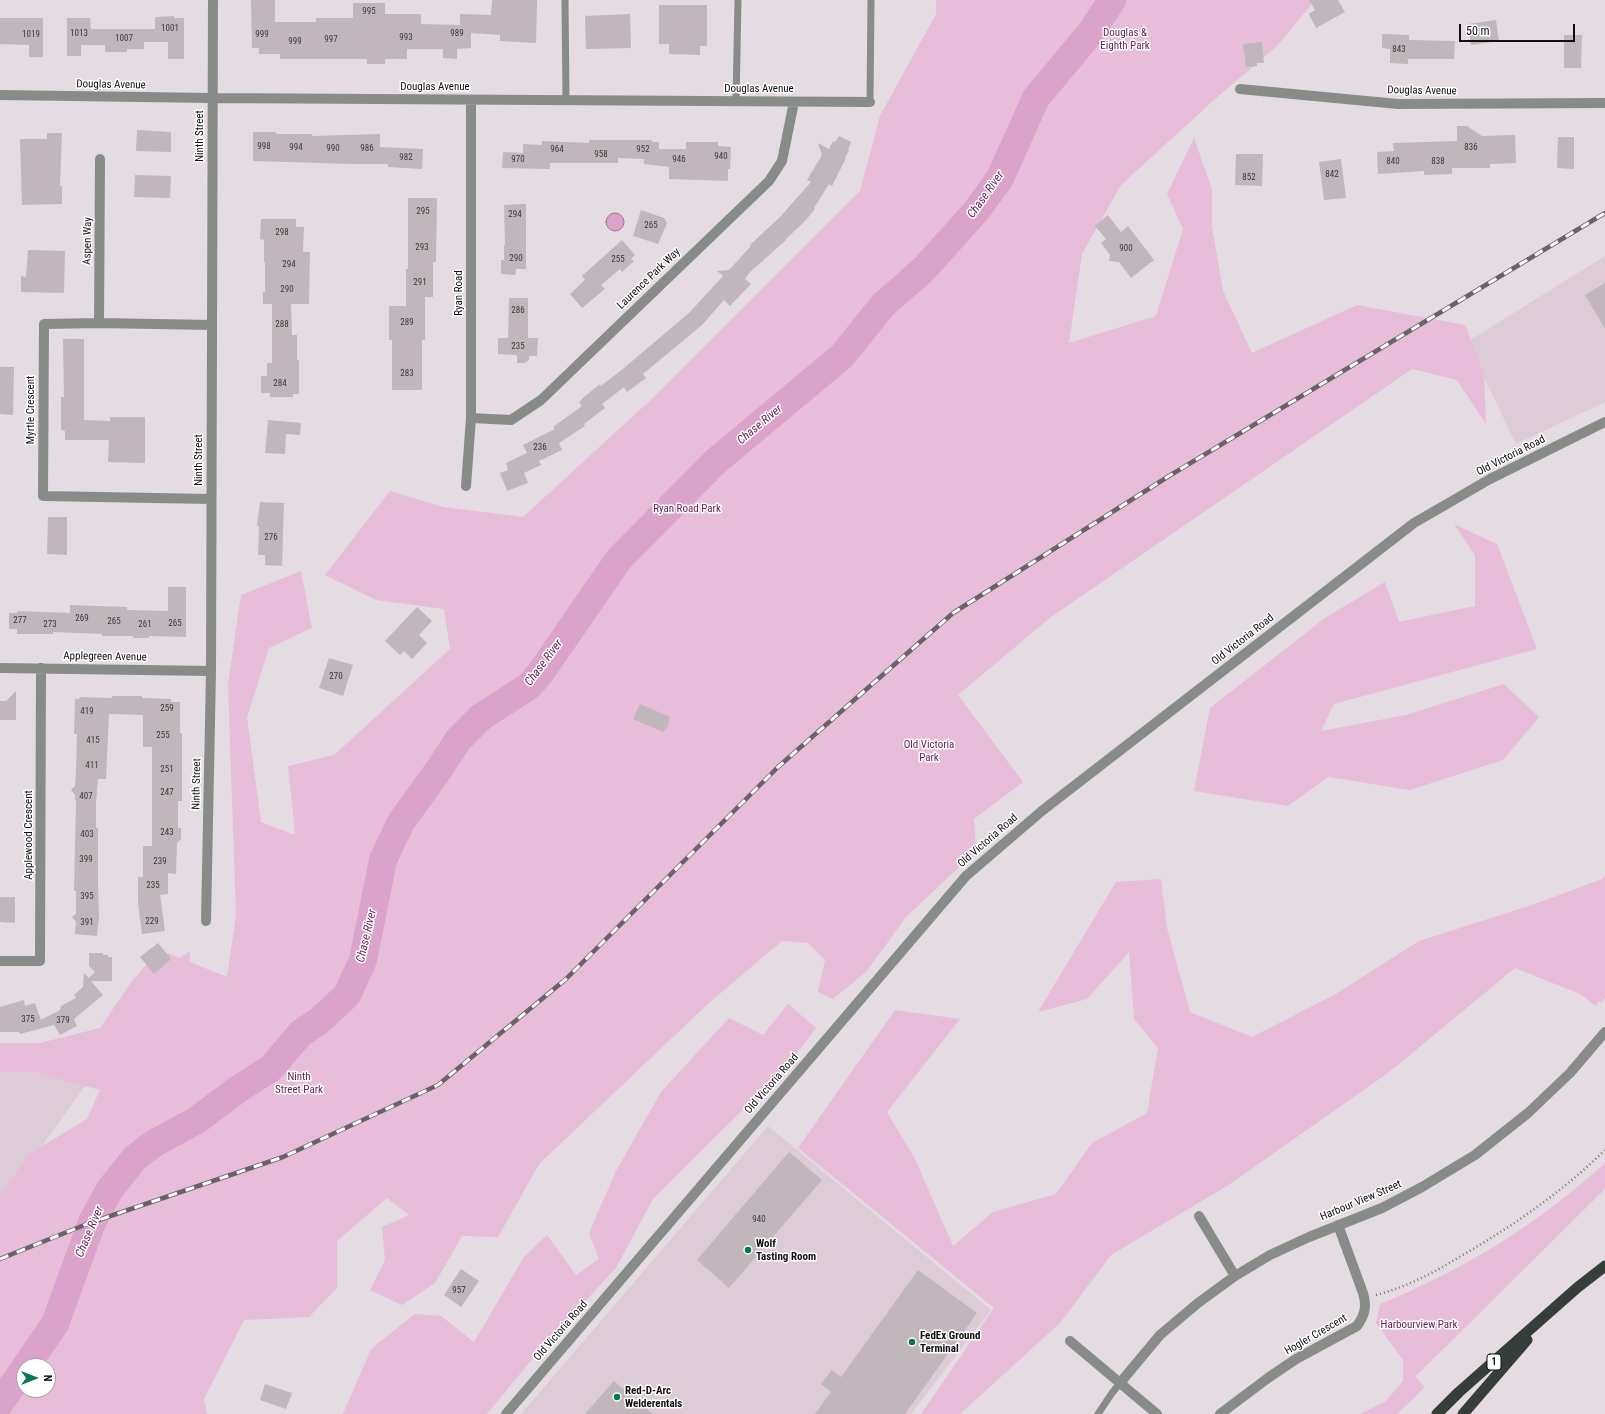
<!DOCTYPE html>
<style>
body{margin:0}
#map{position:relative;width:1605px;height:1414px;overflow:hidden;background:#e5dbe2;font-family:"Roboto Condensed",sans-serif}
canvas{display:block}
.north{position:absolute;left:16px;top:1358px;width:40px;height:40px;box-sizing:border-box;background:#fff;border:1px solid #a09f9f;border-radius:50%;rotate:90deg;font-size:11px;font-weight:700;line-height:16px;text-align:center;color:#110e10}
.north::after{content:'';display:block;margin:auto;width:14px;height:18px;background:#087853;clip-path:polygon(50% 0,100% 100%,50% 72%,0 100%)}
.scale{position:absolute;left:1459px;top:24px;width:116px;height:18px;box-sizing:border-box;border:2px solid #110e10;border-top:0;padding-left:5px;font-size:12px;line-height:14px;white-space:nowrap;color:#110e10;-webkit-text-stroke:3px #fff;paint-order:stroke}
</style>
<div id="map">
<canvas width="1605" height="1414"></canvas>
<div class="north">N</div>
<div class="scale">50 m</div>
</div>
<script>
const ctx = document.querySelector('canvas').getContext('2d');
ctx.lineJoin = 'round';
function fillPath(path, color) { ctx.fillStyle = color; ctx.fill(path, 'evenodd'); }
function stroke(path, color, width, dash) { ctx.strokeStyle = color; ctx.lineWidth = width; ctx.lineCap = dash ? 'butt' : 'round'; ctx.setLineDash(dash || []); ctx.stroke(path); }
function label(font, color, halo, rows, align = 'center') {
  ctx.font = font + ' "Roboto Condensed",sans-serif'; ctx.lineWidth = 3; ctx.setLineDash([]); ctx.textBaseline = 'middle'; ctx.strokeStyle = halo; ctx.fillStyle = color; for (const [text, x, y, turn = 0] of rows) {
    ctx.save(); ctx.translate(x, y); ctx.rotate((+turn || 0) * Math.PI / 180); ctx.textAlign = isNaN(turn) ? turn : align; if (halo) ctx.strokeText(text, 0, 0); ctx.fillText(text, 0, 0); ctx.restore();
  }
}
const built = new Path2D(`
 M1605,256V402L1516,444L1467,342Z
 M0,1051L96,1071L0,1204Z
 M768,1126L991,1310L911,1414H521Z`);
const green = new Path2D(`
 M936,0H1315L1276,47L1214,100L1121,185L1082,254L1069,343L1156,316L1183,229L1167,194L1194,138L1212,189V227L1223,291L1252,353L1357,305L1465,325L1484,373L1486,424L1457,380L1412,369L1051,617L958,695L1023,782L974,819L976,851L906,917L866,972L833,999L818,992L825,960L808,943L782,941L710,1002L539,1164L498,1237L462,1236L435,1283L402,1305L370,1290L385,1260L382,1227L409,1215L387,1198L337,1241V1288L309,1317L244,1320L204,1399L207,1414H0V1196L29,1154L87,1119L100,1090L34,1072H0V1043H40L100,1028L132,981L159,950L180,958L190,951V962L227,977L236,915L228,684L241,595L301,571L312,628L269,648L247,717L261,822L295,835L288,766L334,755L450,649L444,609L376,600L325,575L390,491L443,507L523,517L655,396L860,191L880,116L936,14ZM24,1366H48V1390H24Z
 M1454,524L1497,544L1537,649L1334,704L1321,731L1406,715L1504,684L1539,717L1503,760L1410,790L1328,777L1288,806L1194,791L1210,708L1325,618L1385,582L1399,622L1475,606V555Z
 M1605,876V998L1602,1003L1599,1001L1596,1006L1580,994L1515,968L1388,1073L1227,1186L1111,1255L1060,1323L960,1414H921L994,1308L798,1148L895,1010L960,1019L887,1112L915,1159L953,1246L993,1212L1056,1194L1092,1143L1147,1113L1158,1048L1134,1019L1129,952L1087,999L1038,1012L1116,882L1161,879L1167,928L1190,1012L1252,1037L1334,995L1419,941L1535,904L1602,879Z
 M788,1004L816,1028L787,1066L653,1199L616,1268L534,1357L487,1414H343L371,1349L415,1314L441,1316L474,1342L524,1257L547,1235L576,1275L599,1259L589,1233L616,1171L661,1092L729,1018L763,1035Z
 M1605,1163V1189L1415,1377L1425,1387L1397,1414H1360L1385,1402L1403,1381V1360L1376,1323L1380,1304C1464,1270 1538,1224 1605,1163Z`);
const water = new Path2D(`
 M606 222a9 9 0 1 1 18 0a9 9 0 1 1-18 0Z`);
const river = new Path2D(`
 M26,1366L55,1324L92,1222L110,1189L135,1158L153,1144L197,1120L237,1090L271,1068L301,1033L319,1021L347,995L363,960L383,860L401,822L440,768L458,740L481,717L529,686L541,672L619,559L715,462L842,356L883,305L924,269L977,210L1000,178L1036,98L1091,32L1112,0
 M0,1403L24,1369`);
const building = new Path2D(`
 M251,0H275V22H316V18H353V3H385V14H421V24L460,25V14L491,15L492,0H537L536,43L500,41V35L471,33V48L457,49V59L443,58V49H407V59H385V64H367V59H280V54H259V48H252Z
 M1309,0H1338L1345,12L1316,28L1309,14L1315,10Z
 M659,5H707V46H700V55L669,54V44H659Z
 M630,14L631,48L586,49L585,16Z
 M174,16V18H184V59H168V42H144V49H127V52H105V45H81V56H67V18H90L91,29H155V17Z
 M0,18H43V57H29V45L0,44Z
 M1496,20L1499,41L1471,45L1468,24Z
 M1382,34L1409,35V40L1455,41L1454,59H1408V64L1390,63V49L1382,48Z
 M1564,35H1582L1581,68H1564Z
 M1262,42L1264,63H1257V66L1246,67L1243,44Z
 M1457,126H1467L1482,136L1515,135L1516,163L1490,164V168H1452V174L1424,175V171L1378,174L1377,152L1394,151L1393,143L1457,141Z
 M137,130L171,132V152L136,151Z
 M253,132H276V134H312V136L380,134V147L423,149L422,169L388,167V164H353L253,161Z
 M47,133H62L60,186H62V204L22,205L20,139H47Z
 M839,136L851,142L848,150H849L845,158H846L832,186L829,184L814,208L815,209L805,221L785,240H786L749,273L745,279L751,284L730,306L724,300L702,325L643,374L646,378L627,392L624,387L602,404L605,408L584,424L585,426L559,443L562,450L539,461L541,465L524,473L528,483L507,491L500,473L508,470L506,463L527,453L523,445L555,429L553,427L582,406L579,402L583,398L600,384L601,386L624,368L690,312L723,276L717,271L729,270L751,246L750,245L780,217L811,182L807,180L822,155L818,143L829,149L833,141L835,142Z
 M1558,137H1574V169L1557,168Z
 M589,140H652V142H659V149H686V142H718V146L731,147L730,169H728V181L669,179V167L644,164V159L618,158V163H550V169L502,168L503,152L523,153V144L542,145V141L589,143Z
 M1236,154H1263L1262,186L1235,185Z
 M1341,159L1346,198L1324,200L1319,162Z
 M135,175L171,176L170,198L134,197Z
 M408,198H437L436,262H433V297H425V340H422V390H392V340H389V306H406V269H408Z
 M523,204H526V269H516L515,275L501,274V260H504V245H505L504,205Z
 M641,210L664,218L667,223L658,244L633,236Z
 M1108,215L1121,232L1128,226L1154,260L1131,278L1119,262L1109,261L1110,255L1101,243L1106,239L1095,226Z
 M261,219H296V227H304L303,252H310L309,304H291L292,335H297V360H299V394H293V397H270V393H261V376H267V363H272V304H263V292H265V262H264V240L260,239Z
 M622,240L635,255L631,259L634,261L622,272L620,269L601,285L605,289L582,308L570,294L585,280L582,276Z
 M28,250L65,251L64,293L21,292V276L26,277Z
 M1605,283V329L1585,295Z
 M509,298H528V338H538L537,356H529V360L525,363H517V355L498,354V338H508Z
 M63,339H84V420L110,421V417H145V463L108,462L109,440H65V431L61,430V397H64Z
 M0,367H14L13,415L0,414Z
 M268,420L301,423L300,435L286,434L285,454L265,453Z
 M260,502L284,503L282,566L265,565V555H258L259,526H257Z
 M48,517H67V555L47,554Z
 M168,587H186V637L149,636V638H133V636H102V634L53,632V634H17V629H9V613H17V611L70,613V605L127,607V610L168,611Z
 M417,607L432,621L419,635L427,643L412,659L404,651L400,655L385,641Z
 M329,658L353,665L343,696L319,688Z
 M16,691V720H0V701H6Z
 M112,696H142V698L171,699V702H180V733H182V801H178V828H181V839L177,843L176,874L168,873V894L160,895L165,931L142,934L138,903V877H143V847L144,846H152V747H143V715L109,714L106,779H98L96,803V828H98V884L99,917L97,936L75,934L76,922L72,917L76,914V891H74L76,800H75V795L71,790L75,786L76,770L77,734H74L75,699H79L80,697L112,698Z
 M640,704L670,717L668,726L663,732L633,719Z
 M0,897H15V923L0,922Z
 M158,943L171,959L154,974L140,957Z
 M89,953H103V955H108V957H112V981H91L103,995L74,1019L77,1026L60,1035L54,1025L20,1034L19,1032H0V1007L24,1000L25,1006L35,1003L41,1020L60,1010L61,1006L76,998L74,995L83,987L84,973L89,978L95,972L89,966Z
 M789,1152L822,1180L729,1288L697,1260Z
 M461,1269L479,1281L461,1307L444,1295Z
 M918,1270L977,1313L905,1414H815L831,1392L821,1384L832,1370L841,1377Z
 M614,1381L653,1414H585Z
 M265,1384L292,1393L286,1409L260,1400Z`);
const path = new Path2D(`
 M1376,1295C1409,1286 1433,1273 1461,1256C1513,1226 1562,1192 1605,1150`);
const service = new Path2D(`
 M565,0L566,100
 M736,101L738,0
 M870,102L871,0
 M1098,1414L1112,1393L1120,1383`);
const minor = new Path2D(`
 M1240,89L1398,104L1605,103
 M0,95L212,98L870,102
 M99,323L100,159
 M471,418L511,420L541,400L769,181L782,161L794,102
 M466,486L471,418V100
 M211,499L43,496L44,324L99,323L212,325
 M0,668L211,671
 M206,921L211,671L213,0
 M0,961H40L41,668
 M1199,1216L1235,1276
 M1070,1341L1157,1414
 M1120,1383L1160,1335L1198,1303L1235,1276L1270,1255L1309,1237L1382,1208L1422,1187L1475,1155L1528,1113L1570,1073L1605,1032
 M1220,1414L1268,1378L1296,1359L1357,1326C1365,1315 1367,1306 1363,1293L1338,1225`);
const tertiary = new Path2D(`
 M506,1414L966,876L1043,810L1414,523L1490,479L1605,422`);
const trunk = new Path2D(`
 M1437,1414L1459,1392L1578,1287L1605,1266
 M1463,1414L1527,1340`);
const rail = new Path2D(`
 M0,1259L87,1224L283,1157L438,1085L566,979L778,767L953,613L1169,476L1605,213`);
const markers = [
 [748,1250,4,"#087853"],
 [912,1342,4,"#087853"],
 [617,1397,4,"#087853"]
];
const numberNames = [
 ["995",369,12],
 ["1001",170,29],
 ["1013",79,34],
 ["989",457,34],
 ["1019",31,35],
 ["999",262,35],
 ["993",406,38],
 ["1007",124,39],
 ["997",331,40],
 ["999",295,42],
 ["843",1399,50],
 ["998",264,147],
 ["994",296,148],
 ["836",1471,148],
 ["990",333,149],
 ["986",367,149],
 ["964",557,150],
 ["952",643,150],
 ["958",601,155],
 ["940",721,157],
 ["982",406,158],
 ["970",518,160],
 ["946",679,160],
 ["840",1393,162],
 ["838",1438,162],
 ["842",1332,175],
 ["852",1249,178],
 ["295",423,212],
 ["294",515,215],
 ["265",651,226],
 ["298",282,233],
 ["293",422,248],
 ["900",1126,249],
 ["290",516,259],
 ["255",618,260],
 ["294",289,265],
 ["291",420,283],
 ["290",287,290],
 ["286",518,311],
 ["289",407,323],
 ["288",282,325],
 ["235",518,347],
 ["283",407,374],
 ["284",280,384],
 ["236",540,448],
 ["276",271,538],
 ["269",82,619],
 ["277",20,621],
 ["265",114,622],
 ["265",175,624],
 ["273",50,625],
 ["261",145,625],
 ["270",336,677],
 ["259",167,709],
 ["419",87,712],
 ["255",163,736],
 ["415",93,741],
 ["411",92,766],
 ["251",167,770],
 ["247",167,793],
 ["407",86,797],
 ["243",167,833],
 ["403",87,835],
 ["399",86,860],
 ["239",160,862],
 ["235",153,886],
 ["395",87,897],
 ["229",152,922],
 ["391",87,923],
 ["375",28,1020],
 ["379",63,1021],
 ["940",759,1220],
 ["957",459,1291]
];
const shields = [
 [1494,1362,14]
];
const shieldNames = [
 ["1",1494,1362]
];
const parkNames = [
 ["Douglas &",1125,33],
 ["Eighth Park",1125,46],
 ["Ryan Road Park",687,509],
 ["Old Victoria",929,745],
 ["Park",929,758],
 ["Ninth",299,1077],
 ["Street Park",299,1090],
 ["Harbourview Park",1419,1325]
];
const streetNames = [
 ["Douglas Avenue",111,85,1],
 ["Douglas Avenue",435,87],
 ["Douglas Avenue",759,89],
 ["Douglas Avenue",1422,91,1],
 ["Ninth Street",200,136,-90],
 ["Aspen Way",88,241,-89],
 ["Laurence Park Way",649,279,-44],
 ["Ryan Road",459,293,-90],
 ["Myrtle Crescent",31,410,-90],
 ["Old Victoria Road",1511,456,-27],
 ["Ninth Street",199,460,-90],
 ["Old Victoria Road",1243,640,-38],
 ["Applegreen Avenue",105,657,1],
 ["Ninth Street",197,784,-89],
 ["Applewood Crescent",29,835,-90],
 ["Old Victoria Road",988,841,-41],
 ["Old Victoria Road",772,1084,-49],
 ["Harbour View Street",1361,1201,-23],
 ["Old Victoria Road",561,1331,-49],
 ["Hogler Crescent",1316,1335,-30]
];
const poiNames = [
 ["Wolf",756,1244],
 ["Tasting Room",756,1257],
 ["FedEx Ground",920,1336],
 ["Terminal",920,1349],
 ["Red-D-Arc",625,1391],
 ["Welderentals",625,1404]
];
const waterNames = [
 ["Chase River",986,195,-55],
 ["Chase River",760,425,-40],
 ["Chase River",544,663,-53],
 ["Chase River",367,936,-77],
 ["Chase River",90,1232,-67]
];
fillPath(built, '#ddccd7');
fillPath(green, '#e7bdd9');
fillPath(water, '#dca3ca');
stroke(water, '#9f7692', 1);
stroke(river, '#dca3ca', 28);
fillPath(building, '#c0b6bc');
stroke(path, '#7a7478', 2.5, [1, 3]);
stroke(service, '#878c89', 7);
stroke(minor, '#878c89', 10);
stroke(tertiary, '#878c89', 10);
stroke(trunk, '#363e3a', 11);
stroke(rail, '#696367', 4.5);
stroke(rail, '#fff', 3, [9]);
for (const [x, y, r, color] of markers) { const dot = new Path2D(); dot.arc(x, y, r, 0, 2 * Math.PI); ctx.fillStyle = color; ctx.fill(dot); stroke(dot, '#fff', 1.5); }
label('9px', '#3d383b', null, numberNames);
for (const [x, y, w] of shields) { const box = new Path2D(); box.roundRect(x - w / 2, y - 8, w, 16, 3); ctx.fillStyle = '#fff'; ctx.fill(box); stroke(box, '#110e10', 1); }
label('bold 10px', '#110e10', null, shieldNames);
label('11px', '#601e50', '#fff', parkNames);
label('11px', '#110e10', '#fff', streetNames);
label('bold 11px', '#110e10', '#fff', poiNames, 'left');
label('italic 12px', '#682657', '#fff', waterNames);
</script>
